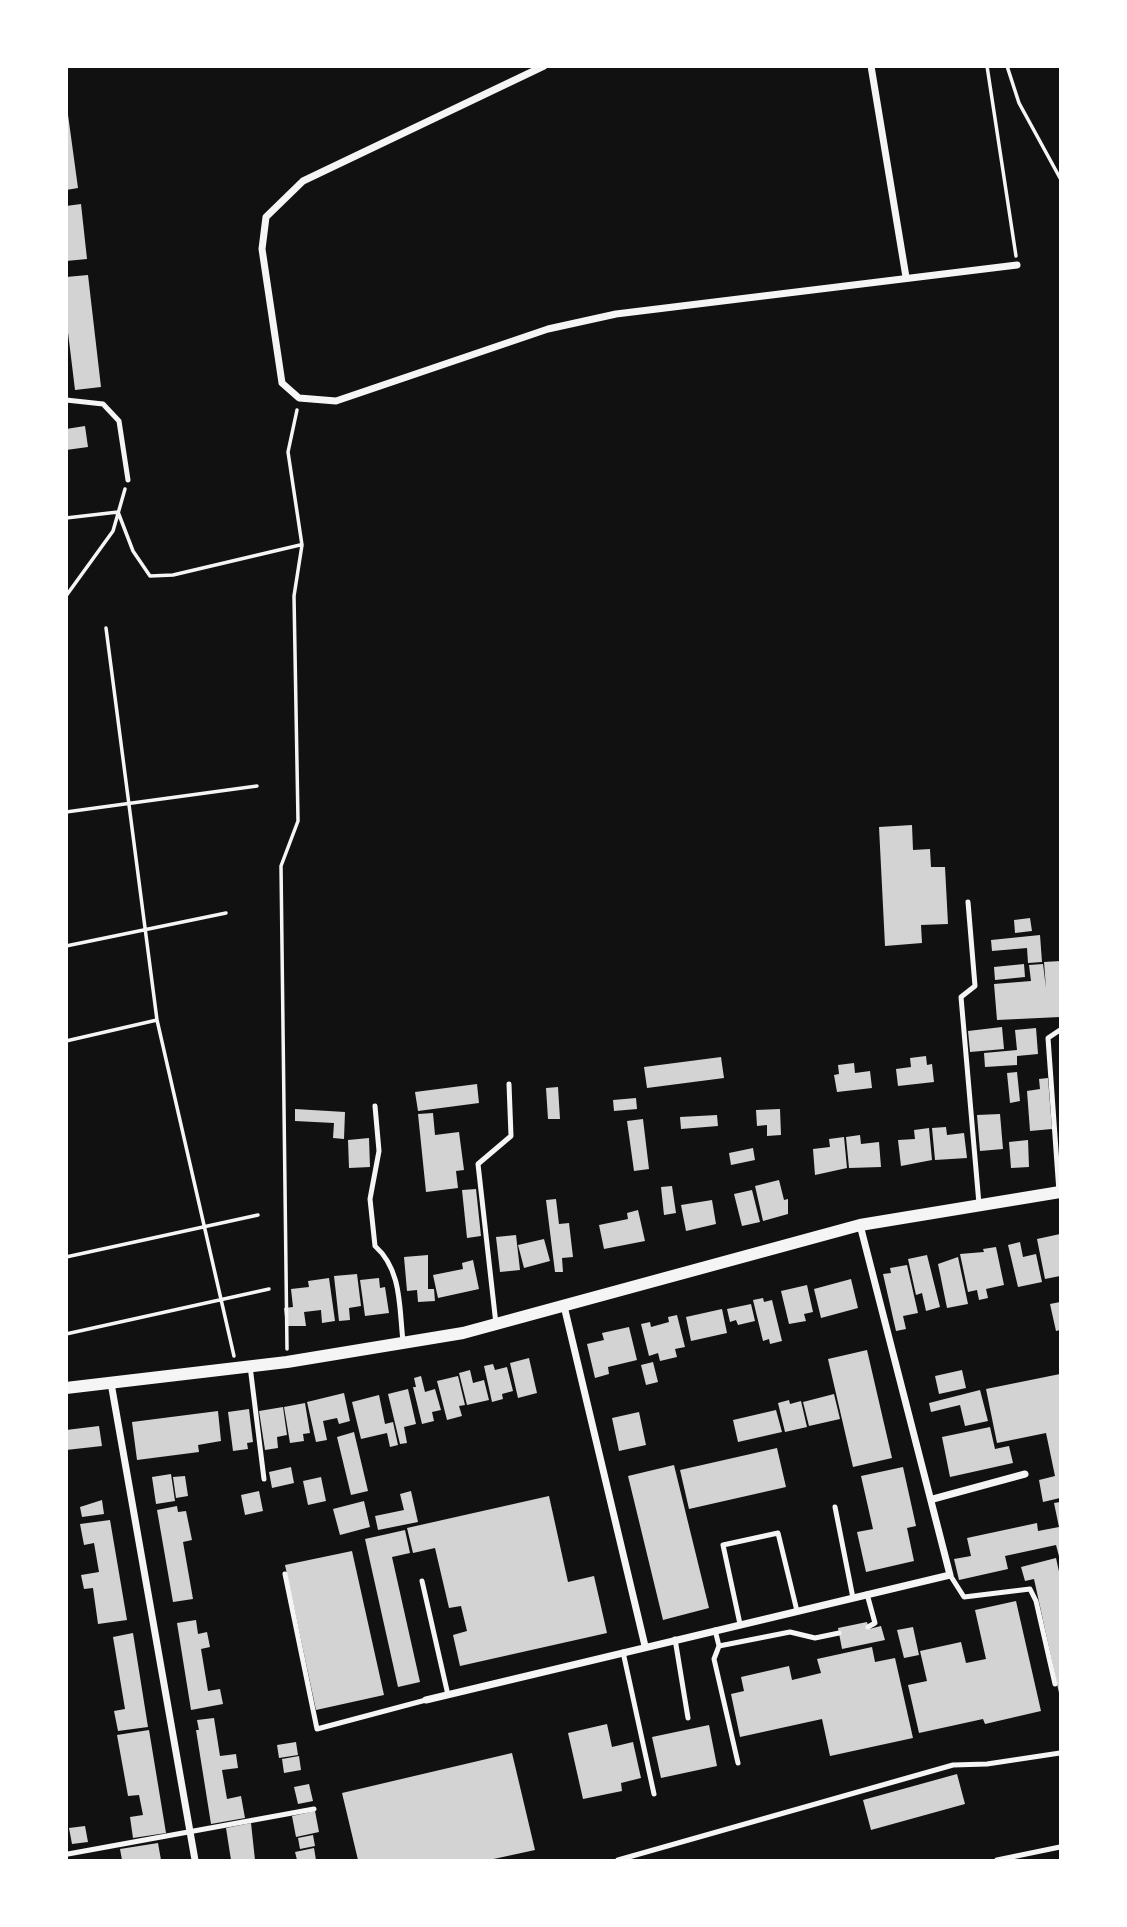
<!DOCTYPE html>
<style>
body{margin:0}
#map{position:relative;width:1127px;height:1927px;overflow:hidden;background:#111;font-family:Signika,sans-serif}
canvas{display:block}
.frame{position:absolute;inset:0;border:68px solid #fff;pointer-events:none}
</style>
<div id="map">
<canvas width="1127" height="1927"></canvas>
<div class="frame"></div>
</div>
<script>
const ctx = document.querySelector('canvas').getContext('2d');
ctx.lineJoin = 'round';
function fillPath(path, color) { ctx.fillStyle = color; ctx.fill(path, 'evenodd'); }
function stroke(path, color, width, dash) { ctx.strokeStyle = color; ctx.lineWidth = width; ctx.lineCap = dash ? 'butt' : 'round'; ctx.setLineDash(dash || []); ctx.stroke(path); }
const building = new Path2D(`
 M66,100L78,188L66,190Z
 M81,204L87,259L66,261V206Z
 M88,275L101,387L75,390L66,316V277Z
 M85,426L88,447L66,450V429Z
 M912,825L913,850L930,849L931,867H945L948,924L921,925L922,943L885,946L879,827Z
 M1030,918L1032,931L1015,933L1014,920Z
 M1040,935L1042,962L1028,963L1027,948L992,951L991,940Z
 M1060,961V1017L997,1020L994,984L1031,981L1029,965L1043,964L1046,988L1044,962Z
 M1024,964L1025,977L995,980L994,967Z
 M1002,1027L1004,1049L970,1052L968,1031Z
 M1036,1028L1038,1054L1017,1056V1065L985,1067L984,1053L1017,1050L1015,1030Z
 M926,1056L927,1065L932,1064L934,1082L898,1086L896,1069L911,1067L910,1058Z
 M721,1057L724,1078L647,1088L644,1067Z
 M854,1063L855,1073L870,1071L872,1088L837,1092L834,1075L839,1074L838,1065Z
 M1017,1072L1020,1101L1010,1103L1007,1073Z
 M1048,1078L1052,1129L1030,1131L1027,1091L1040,1089L1039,1079Z
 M477,1084L479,1103L418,1111L415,1092Z
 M558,1087L560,1119H548L546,1088Z
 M636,1098L637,1109L614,1111L613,1100Z
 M295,1109L345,1112L344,1139L333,1138L334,1123L295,1121Z
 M780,1109L781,1135L767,1136V1125L757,1126L756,1110Z
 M433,1113L435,1135L459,1132L464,1170L456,1171L458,1188L426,1192L418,1114Z
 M1000,1114L1003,1149L980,1151L977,1115Z
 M717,1115L718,1126L681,1129L680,1117Z
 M643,1119L649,1169L634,1171L627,1121Z
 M946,1127L947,1135L964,1133L967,1158L935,1160L932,1128Z
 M929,1128L932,1160L901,1166L898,1140L915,1139L914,1130Z
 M860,1135L861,1144L879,1142L881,1167L849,1168L846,1137Z
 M844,1137L847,1168L815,1175L813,1149L830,1147L829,1139Z
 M369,1138L370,1167L349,1168L348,1140Z
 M1028,1140L1029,1167L1011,1168L1009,1142Z
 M753,1148L755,1160L731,1165L729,1153Z
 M779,1180L784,1200L788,1199V1214L763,1221L755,1186Z
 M672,1186L676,1213L664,1215L661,1187Z
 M476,1189L481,1236L467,1238L462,1190Z
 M752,1190L760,1222L742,1226L734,1194Z
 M556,1199L559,1224L569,1223L573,1257L562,1258L563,1272H555L546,1200Z
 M712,1200L716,1224L686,1231L681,1205Z
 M638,1210L645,1241L604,1249L599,1225L628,1219L627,1213Z
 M1060,1234V1276L1045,1279L1037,1239Z
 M516,1235L520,1270L500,1272L496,1237Z
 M544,1239L550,1261L524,1268L518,1245Z
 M1020,1242L1023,1257L1036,1254L1042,1282L1018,1287L1008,1245Z
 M996,1247L1004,1285L986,1289L988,1298L979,1300L977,1290L968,1292L960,1254L984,1252L983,1249Z
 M428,1255V1289H434L435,1301L418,1302L417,1290L407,1291L404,1257Z
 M927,1255L940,1307L926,1311L922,1293L916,1295L908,1259Z
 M958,1257L968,1304L947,1308L938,1264Z
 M473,1260L479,1289L438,1298L433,1275L463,1269L462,1263Z
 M907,1265L918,1313L903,1316L906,1329L896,1331L883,1274L891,1273L890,1268Z
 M357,1274L361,1306L349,1308L350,1320L339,1321L334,1276Z
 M329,1278L335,1321L322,1323L321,1310L304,1312L306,1326H286L284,1308L293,1307L291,1289L309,1287L308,1281Z
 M379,1278L380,1288L385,1287L389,1313L365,1316L360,1280Z
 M851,1279L858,1308L821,1318L814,1289Z
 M807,1285L813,1312L804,1314L806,1321L789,1324L781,1291Z
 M763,1298L764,1302L772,1300L782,1341L770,1344L769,1339L763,1341L753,1300Z
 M1060,1302V1330L1056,1331L1050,1304Z
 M751,1304L755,1321L738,1325L736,1320L730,1322L727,1309Z
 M722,1309L727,1333L691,1341L686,1317Z
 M677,1315L685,1347L675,1349L677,1357L660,1361L658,1353L649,1356L641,1324L650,1322L651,1327L669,1322L668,1317Z
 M629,1327L637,1360L608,1367L609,1374L595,1378L587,1344L604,1340L602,1333Z
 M867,1350L892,1458L853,1467L828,1359Z
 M529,1358L537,1393L518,1398L510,1363Z
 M653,1362L658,1382L646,1385L641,1365Z
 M493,1364L495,1370L507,1367L513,1391L502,1394L503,1399L492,1402L484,1366Z
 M470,1370L473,1383L484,1380L489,1400L467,1405L459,1373Z
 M962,1370L966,1388L939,1394L935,1376Z
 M1060,1374V1498L1043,1502L1039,1480L1055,1476L1046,1433L997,1443L986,1389Z
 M421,1376L425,1392L435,1389L441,1410L432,1412L434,1421L422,1424L413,1387H416L414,1378Z
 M458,1376L465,1405L459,1406L462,1416L447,1420L437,1381Z
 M408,1389L416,1424L404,1427L407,1443L400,1444L388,1394Z
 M980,1390L988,1421L965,1426L960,1405L931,1412L929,1403Z
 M344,1393L350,1421L339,1424L337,1418L323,1421L327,1440L316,1442L307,1402Z
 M834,1394L840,1419L809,1426L803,1402Z
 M379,1395L385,1424L393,1422L398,1445L390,1447L387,1433L361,1439L352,1402Z
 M789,1400L790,1404L801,1401L807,1427L785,1432L778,1403Z
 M305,1403L310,1433L303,1434L304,1441L290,1443L284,1407Z
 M283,1407L287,1435L277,1437L278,1448L265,1450L259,1411Z
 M249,1409L253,1442L247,1443L248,1449L233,1451L228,1412Z
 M776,1410L782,1432L738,1442L733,1420Z
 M218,1411L221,1441L198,1445L199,1452L137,1460L132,1422Z
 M639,1412L646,1445L619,1451L612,1418Z
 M99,1426L102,1446L66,1450V1430Z
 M990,1427L995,1449L1009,1446L1013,1463L950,1477L942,1437Z
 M354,1432L368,1491L351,1495L337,1437Z
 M777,1448L786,1487L689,1509L680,1470Z
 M674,1465L709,1608L663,1620L628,1476Z
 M291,1467L294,1483L272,1488L269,1472Z
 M903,1467L916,1526L907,1528L914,1561L866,1572L857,1532L873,1529L861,1476Z
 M171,1474L175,1501L156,1504L152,1477Z
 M185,1476L188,1496L176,1498L173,1477Z
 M321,1477L326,1501L308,1505L303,1481Z
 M259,1491L263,1511L245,1515L241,1495Z
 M411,1491L418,1522L378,1530L375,1516L404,1510L400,1494Z
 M549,1496L568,1582L594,1576L607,1633L460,1666L453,1635L467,1631L461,1606L449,1608L435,1548L413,1553L407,1528Z
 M102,1500L104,1514L82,1517L80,1507Z
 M364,1501L370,1527L340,1535L333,1509Z
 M1060,1502V1560L1056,1545L1005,1556L1008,1569L959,1580L954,1559L971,1556L967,1538L1037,1523L1038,1531L1059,1527L1054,1503Z
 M177,1506L178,1512L186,1511L192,1540L183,1542L193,1599L173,1602L157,1510Z
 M110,1520L127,1620L98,1624L93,1588L84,1589L81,1575L99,1572L94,1543L84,1545L80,1524Z
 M405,1530L410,1553L392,1557L420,1682L398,1687L365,1539Z
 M352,1551L384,1695L316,1710L285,1565Z
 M1056,1558L1060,1576L1059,1693L1034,1579L1025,1581L1021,1567Z
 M1016,1601L1041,1711L985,1724L983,1719L919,1733L908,1685L927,1681L920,1651L961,1642L966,1663L986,1659L975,1610Z
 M196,1620L198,1634L207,1632L210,1647L201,1649L208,1691L220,1689L223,1704L191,1710L177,1623Z
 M867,1622L869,1629L881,1626L885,1640L842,1649L838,1628Z
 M913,1627L919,1655L904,1658L897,1630Z
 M133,1633L148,1727L118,1731L114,1711L125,1709L113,1637Z
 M872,1647L875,1662L895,1658L913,1738L830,1756L822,1719L740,1737L731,1694L744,1691L741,1677L789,1666L792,1680L821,1673L817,1659Z
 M214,1718L220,1756L236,1754L238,1768L222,1770L227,1799L241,1796L245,1818L211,1824L196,1730H199L197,1720Z
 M607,1724L612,1747L633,1742L641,1778L621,1783L622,1791L583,1799L568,1733Z
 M709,1725L717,1766L661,1778L652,1737Z
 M149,1730L166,1833L133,1838L130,1817L143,1815L139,1795L128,1796L117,1735Z
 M296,1742L298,1755L279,1758L277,1745Z
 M512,1753L535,1850L489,1860H358L342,1793Z
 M299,1756L301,1770L284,1773L282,1759Z
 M957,1774L965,1804L871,1830L863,1800Z
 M309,1784L313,1801L298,1804L294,1787Z
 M315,1811L319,1832L296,1837L292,1816Z
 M251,1823L255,1860H231L226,1828Z
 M85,1826L88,1842L72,1844L69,1828Z
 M313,1835L315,1846L300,1849L298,1838Z
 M158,1843L161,1860H122L120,1849Z
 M314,1848L316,1860H297L295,1852Z`);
const path = new Path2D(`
 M987,66L1016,256
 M1007,66L1019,103L1060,178
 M118,512L133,551L150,576L173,575L300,545
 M66,518L118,512
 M66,596L113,531L125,489
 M66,812L257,786
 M66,946L226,913
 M157,1020L234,1356
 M66,1041L157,1020L106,628
 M66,1257L258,1215
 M66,1334L269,1289
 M287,1349L281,866L298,821L294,596L302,545L288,452L297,410`);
const service = new Path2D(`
 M66,400L103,404L119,421L128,480
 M968,902L975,986L961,997L979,1204
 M375,1106L379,1151L370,1199L375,1246C402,1270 399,1307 403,1341
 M1059,1192L1048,1038L1060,1030
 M496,1324L478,1164L511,1136L509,1084
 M250,1366L264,1479
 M835,1507L853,1598
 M285,1574L317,1729L426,1700
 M950,1575L964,1597L1030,1589L1036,1601L1055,1684
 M422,1581L448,1695
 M867,1594L875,1623L868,1627
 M740,1624L723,1545L778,1533L797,1611
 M715,1630L719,1646L790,1632L815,1638L839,1633
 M675,1639L688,1718
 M719,1646L714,1659L738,1763
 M623,1652L654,1794
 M68,1854L314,1809
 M618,1860L953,1765L987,1764L1060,1753
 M997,1860L1060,1847`);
const minor = new Path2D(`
 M544,66L303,181L266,217L262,249L282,383L299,398L336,401L548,329L616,314L1017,265
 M871,66L906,277
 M564,1306L645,1646
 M111,1383L195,1860
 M933,1499L1025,1474
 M426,1700L950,1575L860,1225`);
const tertiary = new Path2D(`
 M66,1388L287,1362L463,1333L860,1225L1060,1192`);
fillPath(building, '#d3d3d3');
stroke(path, '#f5f5f5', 3.5);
stroke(service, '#f5f5f5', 5);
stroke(minor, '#f5f5f5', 7);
stroke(tertiary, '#f5f5f5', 12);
</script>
